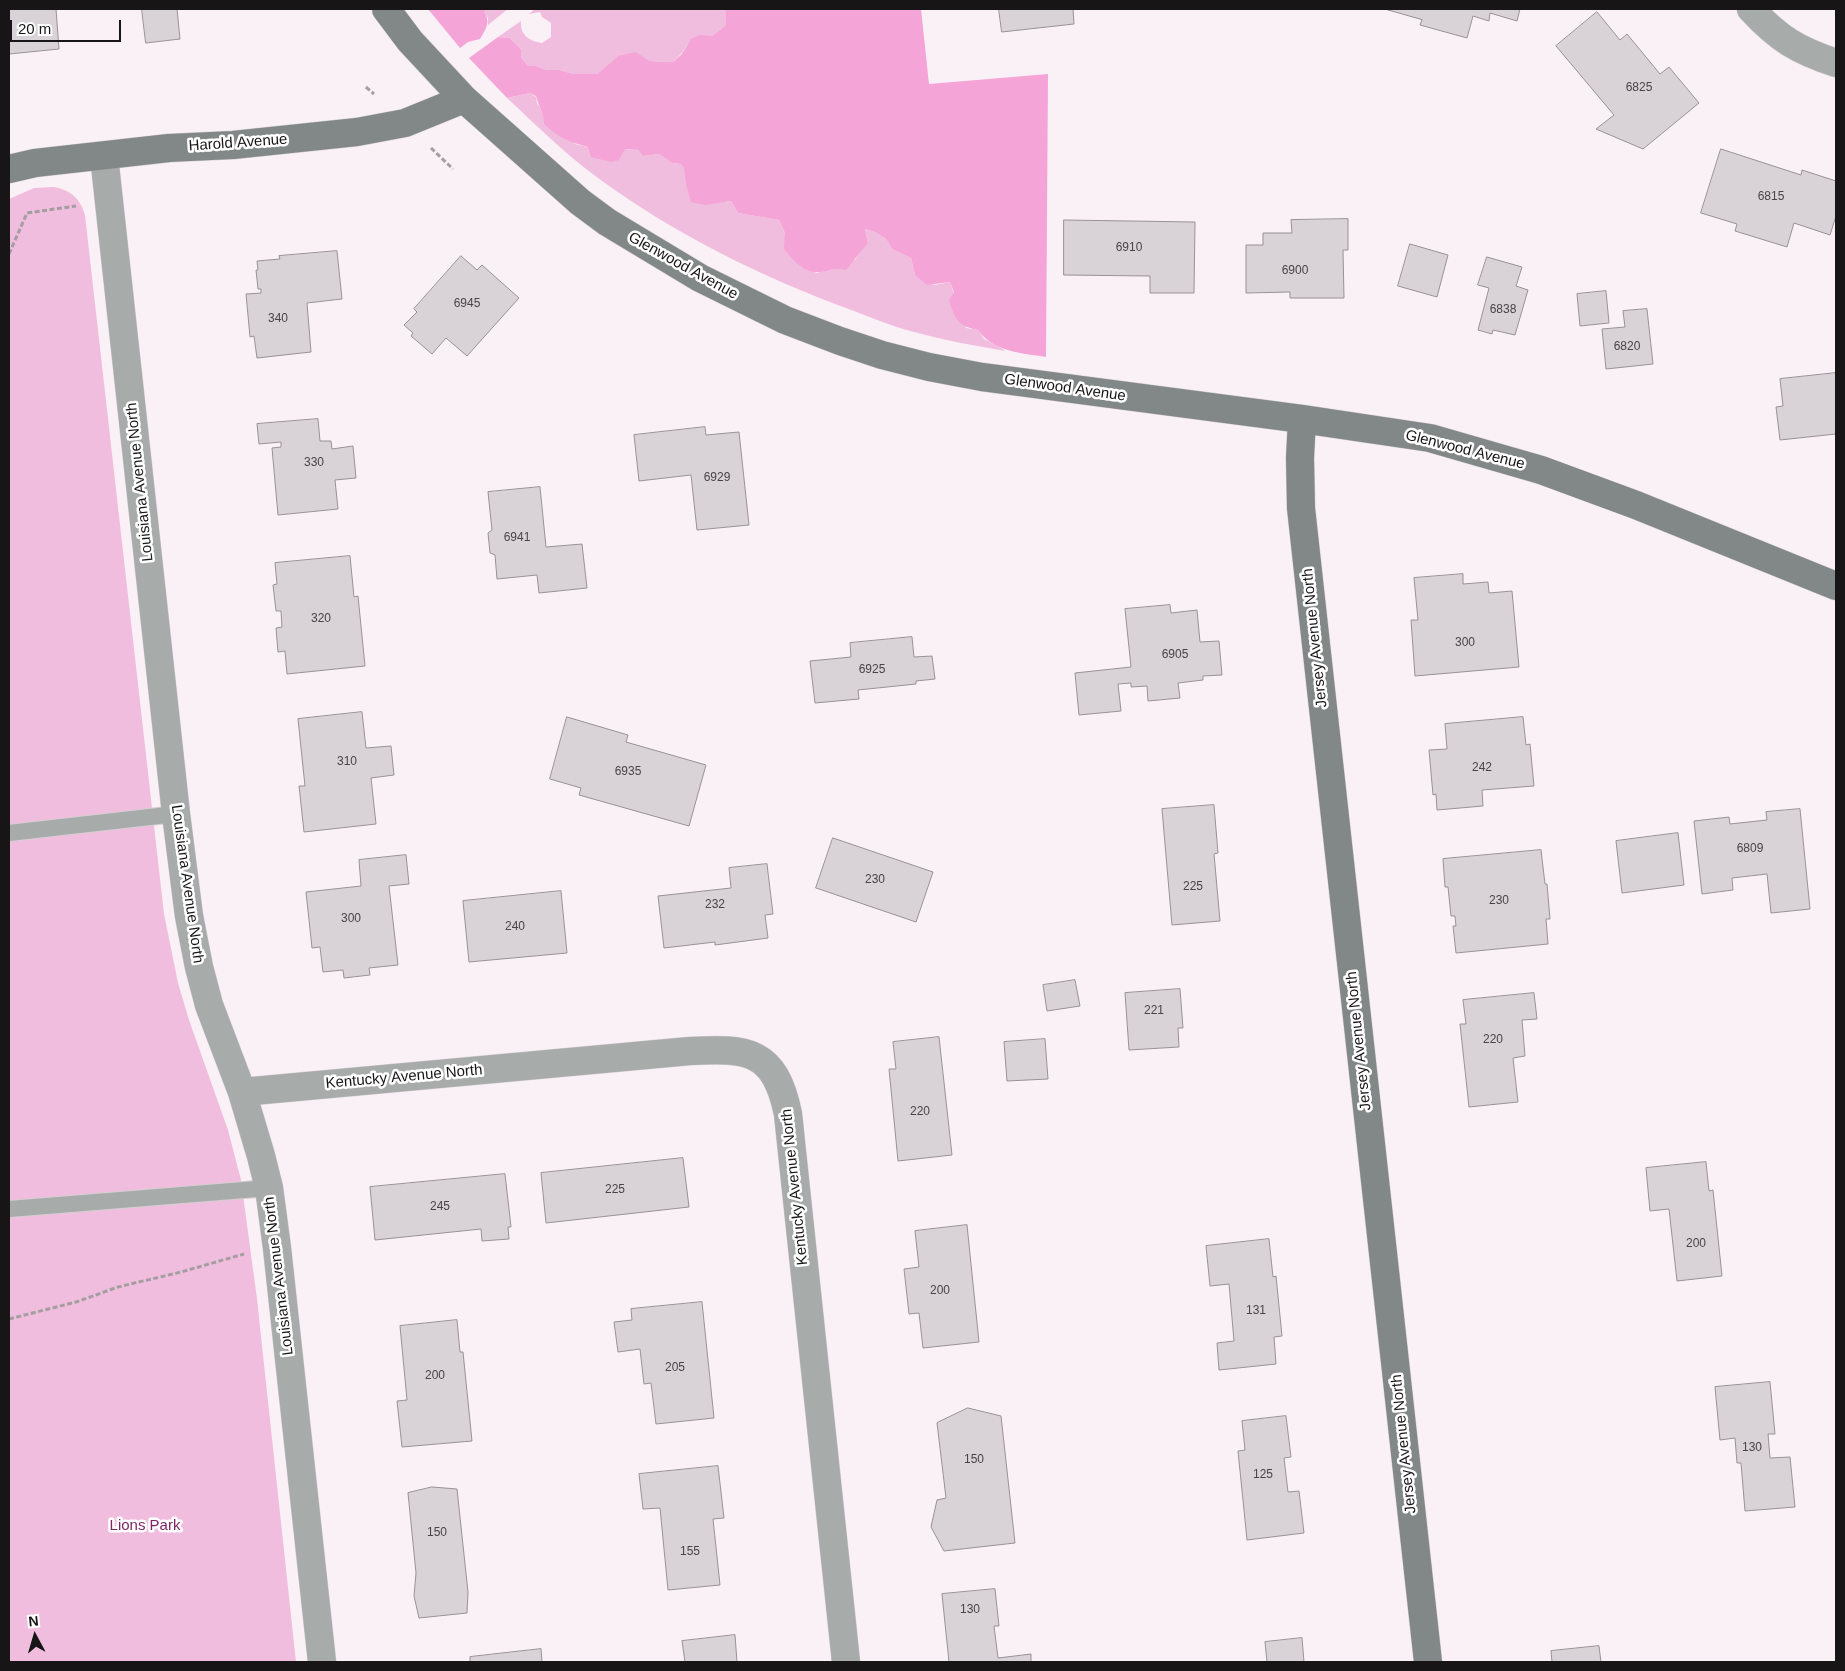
<!DOCTYPE html>
<style>
body{margin:0}
#map{position:relative;width:1845px;height:1671px;overflow:hidden;background:#f9f1f6;font-family:Arial,sans-serif}
canvas{display:block}
.frame{position:absolute;inset:0;border:10px solid #181517;pointer-events:none}
.north{position:absolute;left:10px;top:1611px;width:50px;height:50px;-webkit-text-stroke:4px #fff;paint-order:stroke;rotate:354deg;font-size:14px;font-weight:700;line-height:20px;text-align:center;color:#181517}
.north::after{content:'';display:block;margin:auto;width:18px;height:22px;background:#181517;clip-path:polygon(50% 0,100% 100%,50% 72%,0 100%)}
.scale{position:absolute;left:10px;top:20px;width:111px;height:22px;box-sizing:border-box;border:2px solid #181517;border-top:0;padding-left:6px;font-size:15px;line-height:18px;white-space:nowrap;color:#181517;-webkit-text-stroke:4px #fff;paint-order:stroke}
</style>
<div id="map">
<canvas width="1845" height="1671"></canvas>
<div class="frame"></div>
<div class="north">N</div>
<div class="scale">20 m</div>
</div>
<script>
const ctx = document.querySelector('canvas').getContext('2d');
ctx.lineJoin = 'round';
function fillPath(path, color) { ctx.fillStyle = color; ctx.fill(path, 'evenodd'); }
function stroke(path, color, width, dash) { ctx.strokeStyle = color; ctx.lineWidth = width; ctx.lineCap = dash ? 'butt' : 'round'; ctx.setLineDash(dash || []); ctx.stroke(path); }
function label(font, color, halo, rows, align = 'center') {
  ctx.font = font + ' Arial,sans-serif'; ctx.lineWidth = 5; ctx.setLineDash([]); ctx.textBaseline = 'middle'; ctx.strokeStyle = halo; ctx.fillStyle = color; for (const [text, x, y, turn = 0] of rows) {
    ctx.save(); ctx.translate(x, y); ctx.rotate((+turn || 0) * Math.PI / 180); ctx.textAlign = isNaN(turn) ? turn : align; if (halo) ctx.strokeText(text, 0, 0); ctx.fillText(text, 0, 0); ctx.restore();
  }
}
const green = new Path2D(`
 M486,9H508L488,25V18L484,12Z
 M535,9H726V25L712,36C683,35 692,46 673,62L649,61L618,56L597,74H573L560,70H547L536,66H528L521,57V49L510,38L498,37L521,21C520,35 529,41 542,43L551,37V23L542,17L540,12L529,14Z
 M530,93L536,97L537,103L544,113L575,144L588,147L619,160L624,149L638,150L643,156L659,154L672,163L681,164L685,168L686,185L705,204L731,201L738,213L779,220L785,233L816,273L836,268L856,259L858,252L868,244L865,229L875,232L886,239L892,249L911,258L915,275L934,285L950,282L966,328L978,330L984,339L1006,351C975,346 944,340 914,332C887,325 861,313 835,304C747,270 662,227 586,169C558,147 533,122 507,98Z
 M53,187C71,190 80,198 85,215L164,914L178,983L189,1020L228,1130L241,1180L257,1299L296,1662H9V199L34,188Z`);
const forest = new Path2D(`
 M428,9H486L484,12C491,22 486,29 480,39L468,42L460,48Z
 M726,9H921L929,84L1048,74L1046,357C1022,353 993,352 978,330C957,326 955,319 949,300L954,292L950,282L927,285L915,275L911,258L892,249L886,239L875,232L865,229L868,244C859,252 854,261 846,270C831,266 830,272 818,272C804,273 792,259 784,249L785,233L779,220L738,213L731,201L705,205L691,202L686,185L684,168L681,164L672,163L659,154L643,156L638,150L625,149L619,160L611,162L591,157L588,147C569,142 558,137 544,124C544,111 539,108 536,96L530,93L507,98L469,58L498,37L510,38L521,49V57L528,66H536L547,70H560L573,74H597L618,56L636,52L649,61L673,62L681,55L691,39L700,35L712,36L726,25Z`);
const building = new Path2D(`
 M9,9H56L59,49L9,54Z
 M142,9H177L180,39L146,43Z
 M999,9H1073L1074,24L1002,32Z
 M1385,9H1520L1517,21L1490,13L1489,21L1473,16L1467,38L1420,25L1422,20Z
 M1597,12L1620,40L1627,34L1660,74L1669,67L1699,103L1643,149L1596,129L1614,115L1556,46Z
 M1721,149L1801,175L1802,170L1836,181V216L1830,235L1794,223L1787,247L1735,231L1737,224L1701,213Z
 M1348,219V250H1343L1344,298H1290V292L1246,293V245H1263V233H1292L1291,220Z
 M1064,220L1195,222L1194,293H1150V276L1064,275Z
 M1410,244L1448,255L1437,297L1398,286Z
 M337,251L342,299L307,303L311,352L257,358L254,336L250,337L246,294L261,293V289H258L256,270H258L257,261L280,259L279,256Z
 M461,256L477,270L482,265L519,298L467,356L446,338L432,354L411,336L413,333L404,325L417,312L414,309Z
 M1487,257L1522,267L1516,286L1528,290L1515,335L1493,330L1492,334L1478,330L1489,288L1478,285Z
 M1606,291L1609,323L1580,326L1577,294Z
 M1647,309L1653,364L1606,369L1602,329L1625,327L1623,311Z
 M1836,373V434L1780,440L1776,407L1783,406L1780,379Z
 M318,419L320,441H331L332,449L353,446L356,478L335,480L338,509L278,515L272,448L281,447V442L259,444L257,424Z
 M705,427L706,435L739,432L749,525L697,530L691,475L639,481L634,435Z
 M540,487L546,547L582,544L587,588L539,593L537,575L497,579L495,555L490,553L488,533L492,530L488,492Z
 M350,556L354,597L358,596L365,666L287,674L285,651L278,652L276,628L282,627L281,611H276L273,585L277,584L275,563Z
 M1463,574V584L1488,582L1489,593L1512,591L1519,667L1415,676L1411,620H1418L1414,578Z
 M1170,605L1171,613L1197,610L1200,642L1219,641L1222,675L1203,676V680L1178,683L1180,698L1148,701L1147,686L1131,687V683L1118,684L1121,711L1079,715L1075,673L1131,667L1125,609Z
 M912,637L914,657L932,656L935,679L916,681V684L858,690L859,699L815,703L810,661L851,657L850,643Z
 M362,712L366,748L391,746L394,775L371,778L376,824L304,832L299,786H305L298,719Z
 M567,717L628,735L626,742L706,765L689,826L579,795L581,788L550,779Z
 M1523,717L1526,745L1530,744L1534,786L1482,790L1483,806L1437,810L1436,794L1433,795L1429,750L1447,749L1445,724Z
 M1214,805L1218,853L1214,854L1220,921L1172,925L1162,809Z
 M1800,809L1810,909L1771,913L1767,874L1732,878L1733,890L1702,894L1694,821L1729,817L1730,824L1767,820L1766,812Z
 M1678,833L1684,885L1622,893L1616,841Z
 M833,838L933,872L916,922L816,888Z
 M1541,850L1545,884H1547L1550,919H1546L1548,944L1456,953L1453,926H1456L1455,916H1451L1448,887H1445L1443,859Z
 M406,855L409,884L389,886L398,965L369,968L370,975L344,978L343,970L323,972L320,947L312,948L306,892L361,886L359,860Z
 M767,864L773,914L765,915L768,938L715,945V942L664,948L658,896L731,888L729,868Z
 M561,891L567,953L469,962L463,901Z
 M1075,980L1080,1006L1047,1011L1043,985Z
 M1180,989L1183,1028H1178L1179,1047L1129,1050L1125,993Z
 M1534,993L1537,1019L1522,1020L1525,1056L1513,1058L1518,1102L1469,1107L1460,1024H1466L1463,1000Z
 M939,1037L952,1155L898,1161L889,1069H896L893,1042Z
 M1045,1039L1048,1079L1007,1081L1004,1042Z
 M683,1158L689,1207L546,1223L541,1173Z
 M1706,1162L1709,1191L1713,1190L1722,1276L1677,1281L1669,1209L1650,1211L1646,1168Z
 M505,1174L511,1227H508L509,1239L482,1241L481,1229L375,1240L370,1187Z
 M967,1225L979,1342L923,1348L919,1313L909,1314L904,1269L919,1267L915,1231Z
 M1269,1239L1273,1277L1276,1276L1282,1336L1274,1337L1276,1364L1219,1370L1217,1343L1234,1341L1229,1284L1210,1286L1206,1246Z
 M702,1302L714,1418L656,1424L651,1383L644,1384L640,1349L618,1352L614,1322L632,1320L631,1309Z
 M457,1320L460,1352H463L472,1441L402,1447L397,1401L407,1400L400,1326Z
 M1770,1382L1775,1434H1768L1770,1458L1790,1457L1795,1507L1745,1511L1741,1463H1737L1735,1438L1720,1440L1715,1387Z
 M968,1408L1001,1416L1015,1543L944,1551L931,1527L937,1500L946,1498L937,1423Z
 M1286,1416L1291,1457L1284,1458L1288,1492L1299,1491L1304,1533L1247,1540L1238,1451L1245,1450L1242,1421Z
 M718,1466L724,1518L713,1519L720,1585L668,1590L660,1508L643,1509L639,1474Z
 M432,1487L457,1489L468,1592L467,1613L419,1618L414,1596L416,1573L408,1493Z
 M995,1589L999,1626H994L998,1658L1031,1654V1662H949L942,1594Z
 M735,1635L737,1662H685L682,1641Z
 M1302,1638L1304,1662H1267L1265,1642Z
 M1599,1646L1601,1662H1552L1551,1651Z
 M541,1649L542,1662H470V1657Z`);
const path = new Path2D(`
 M366,87L374,94
 M431,148L453,169
 M9,254L27,213L76,206
 M9,1319L76,1302L118,1287L181,1272L244,1254`);
const lane = new Path2D(`
 M9,833L176,814
 M9,1209L269,1188`);
const street = new Path2D(`
 M1751,9C1779,39 1797,50 1836,63
 M104,156L176,814L189,916L199,967L209,1005L242,1092L261,1156L269,1188L277,1248L322,1662
 M242,1092L690,1051C748,1048 775,1050 788,1114L846,1662`);
const secondary = new Path2D(`
 M386,9L410,41L464,99L580,202L607,222L700,278L785,320L840,341L882,355L929,367L982,377L1302,419L1430,438L1541,470L1636,505L1836,586
 M9,169L35,163L169,148L233,145L357,132L405,123L464,99
 M1302,419L1300,458L1301,508L1428,1662`);
const numberNames = [
 ["6825",1639,88],
 ["6815",1771,197],
 ["6910",1129,248],
 ["6900",1295,271],
 ["6945",467,304],
 ["6838",1503,310],
 ["340",278,319],
 ["6820",1627,347],
 ["330",314,463],
 ["6929",717,478],
 ["6941",517,538],
 ["320",321,619],
 ["300",1465,643],
 ["6905",1175,655],
 ["6925",872,670],
 ["310",347,762],
 ["242",1482,768],
 ["6935",628,772],
 ["6809",1750,849],
 ["230",875,880],
 ["225",1193,887],
 ["230",1499,901],
 ["232",715,905],
 ["300",351,919],
 ["240",515,927],
 ["221",1154,1011],
 ["220",1493,1040],
 ["220",920,1112],
 ["225",615,1190],
 ["245",440,1207],
 ["200",1696,1244],
 ["200",940,1291],
 ["131",1256,1311],
 ["205",675,1368],
 ["200",435,1376],
 ["130",1752,1448],
 ["150",974,1460],
 ["125",1263,1475],
 ["150",437,1533],
 ["155",690,1552],
 ["130",970,1610]
];
const streetNames = [
 ["Harold Avenue",238,143,-4],
 ["Glenwood Avenue",683,266,29],
 ["Glenwood Avenue",1065,388,8],
 ["Glenwood Avenue",1465,450,14],
 ["Louisiana Avenue North",140,482,-96],
 ["Jersey Avenue North",1315,638,-96],
 ["Louisiana Avenue North",187,884,82],
 ["Jersey Avenue North",1359,1041,-96],
 ["Kentucky Avenue North",404,1077,-5],
 ["Kentucky Avenue North",795,1187,-96],
 ["Louisiana Avenue North",279,1276,-97],
 ["Jersey Avenue North",1404,1444,-96]
];
const parkNames = [
 ["Lions Park",145,1526]
];
fillPath(green, '#f1bdde');
fillPath(forest, '#f4a4d7');
fillPath(building, '#d9d2d6');
stroke(building, '#989195', 1);
stroke(lane, '#d5ced2', 18);
stroke(street, '#d5ced2', 29);
stroke(secondary, '#d5ced2', 29);
stroke(path, '#a49ea1', 3, [5, 2.5]);
stroke(lane, '#a7abaa', 16);
stroke(street, '#a7abaa', 28);
stroke(secondary, '#828887', 28);
label('12px', '#484447', null, numberNames);
label('15px', '#181517', '#fff', streetNames);
label('15px', '#7d2464', '#fff', parkNames);
</script>
